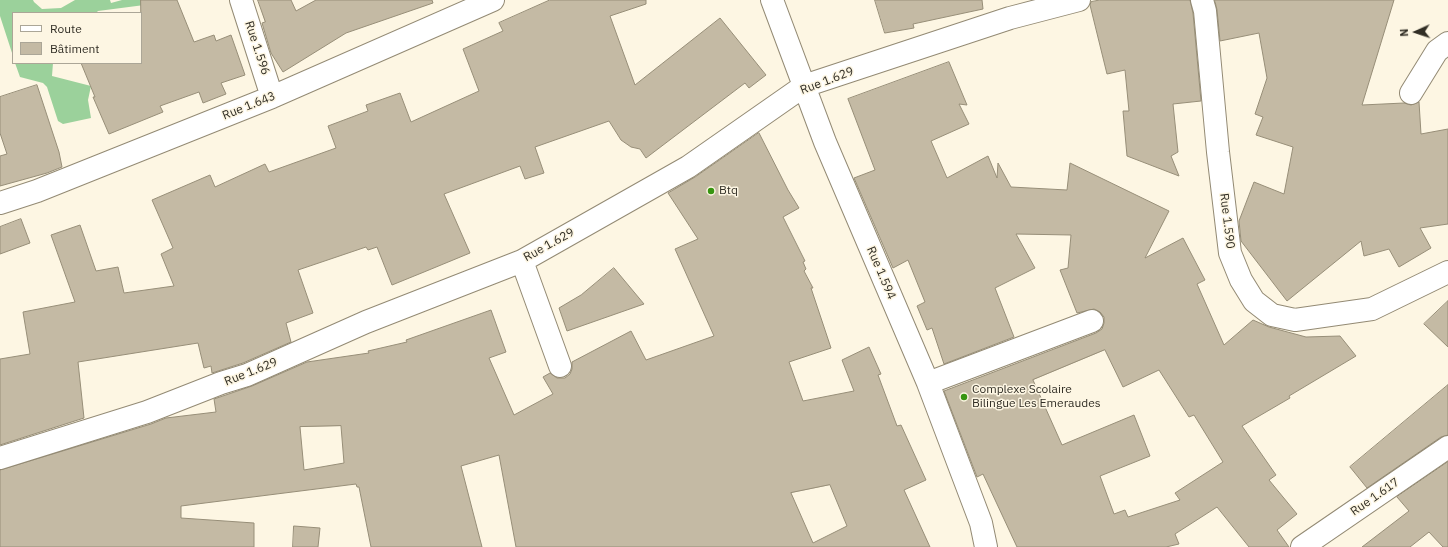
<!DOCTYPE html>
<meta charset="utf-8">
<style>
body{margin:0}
#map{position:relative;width:1448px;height:547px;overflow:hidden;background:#fdf6e3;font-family:"IBM Plex Sans",sans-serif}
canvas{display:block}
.legend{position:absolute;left:12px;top:12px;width:130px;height:52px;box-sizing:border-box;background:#fdf6e3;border:1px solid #aba697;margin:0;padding:5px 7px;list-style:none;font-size:12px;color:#312e25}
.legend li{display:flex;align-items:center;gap:8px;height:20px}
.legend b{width:20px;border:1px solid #aba697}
.north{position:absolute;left:1396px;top:12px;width:40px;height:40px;-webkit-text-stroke:3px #fdf6e3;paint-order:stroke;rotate:267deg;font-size:11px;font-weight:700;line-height:16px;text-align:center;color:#312e25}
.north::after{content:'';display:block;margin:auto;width:14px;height:18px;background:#312e25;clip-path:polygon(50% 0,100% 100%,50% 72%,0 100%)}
</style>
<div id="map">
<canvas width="1448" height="547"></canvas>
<ul class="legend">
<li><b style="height:5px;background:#fff"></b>Route</li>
<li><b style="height:11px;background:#c4baa4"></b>Bâtiment</li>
</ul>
<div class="north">N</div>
</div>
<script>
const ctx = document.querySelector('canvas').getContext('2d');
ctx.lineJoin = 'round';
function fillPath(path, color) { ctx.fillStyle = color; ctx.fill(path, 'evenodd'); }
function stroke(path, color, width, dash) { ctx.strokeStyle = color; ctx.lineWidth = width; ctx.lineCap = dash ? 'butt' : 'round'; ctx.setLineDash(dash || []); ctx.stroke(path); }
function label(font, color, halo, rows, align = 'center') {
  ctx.font = font + ' "IBM Plex Sans",sans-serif'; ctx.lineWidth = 3; ctx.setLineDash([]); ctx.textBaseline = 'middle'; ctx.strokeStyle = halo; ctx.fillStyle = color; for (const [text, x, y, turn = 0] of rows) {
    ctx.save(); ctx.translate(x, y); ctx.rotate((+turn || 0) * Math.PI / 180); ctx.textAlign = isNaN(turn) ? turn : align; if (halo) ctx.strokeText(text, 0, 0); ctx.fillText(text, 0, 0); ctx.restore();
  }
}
const forest = new Path2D(`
 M0,0H33L34,2L42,9L61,8L75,0H110L111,3L122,0H154L152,4L98,11L96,13H13V56L0,16Z
 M15,63H53L52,76L91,86L88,100L91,118L63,124L58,121L47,87L43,83L20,77Z`);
const building = new Path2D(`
 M141,0H177L194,42L214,35L216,41L231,35L245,75L221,83L226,94L203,103L199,92L160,106L163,112L109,134L93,97H95L81,63H141Z
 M258,0H291L296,11L316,0H432L433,3L346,33L283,72L271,53L262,23L265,22Z
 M550,0H646V4L610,16L635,85L720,18L766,75L749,88L745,83L646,158L640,149L631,147L621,140L609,121L535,147L544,173L525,179L520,166L444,194L470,253L424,272L392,285L377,247L368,250L366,247L298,270L313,313L286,323L291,342L243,363L212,373L211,366L204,368L198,343L78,362L84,418L0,445V359L30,354L23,312L75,302L51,235L80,225L96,271L118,267L124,293L174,286L161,254L173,248L152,200L210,175L215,187L265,164L269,172L336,148L328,126L368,111L366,105L400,93L411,122L479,91L463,49L503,31L499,23Z
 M875,0H982L983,9L913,24L914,28L885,33Z
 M1100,0H1190L1193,13L1201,101L1173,104L1178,152L1171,156L1179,176L1127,156L1123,111H1129L1125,70L1107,74L1090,5L1091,2Z
 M1215,0H1394L1362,105L1404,103L1411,105L1419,102L1421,134L1448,129V224L1420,228L1431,248L1399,267L1389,249L1364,256L1361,241L1287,301L1241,241L1239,221L1254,182L1284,194L1293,147L1256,135L1263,117L1255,114L1267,78L1259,33L1220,41L1217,10Z
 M949,62L967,105L959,104L969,124L931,141L947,178L988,156L997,178L998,163L1011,187L1067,190L1070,163L1169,211L1145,258L1183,238L1205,280L1197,284L1224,345L1253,320L1269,327L1306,337L1340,336L1356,356L1289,396L1290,398L1242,426L1276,475L1269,480L1297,514L1277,530L1289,547H1249L1217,507L1175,534L1179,544L1166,547H1017L983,474L977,477L944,391L1096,333L1102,329L1104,323V317L1100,312L1094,309L1077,313L1060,270L1068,268L1071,235L1016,234L1035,268L995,288L1014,337L944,364L932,328L927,330L917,306L925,302L908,260L893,268L854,178L875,170L848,99ZM1105,350L1123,387L1159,370L1189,417L1194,415L1223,462L1175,493L1180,500L1128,517L1125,510L1114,514L1100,476L1150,456L1134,415L1062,445L1033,380Z
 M37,85L59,152L62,167L47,173L0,186V156L7,154L0,133V97Z
 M759,133L788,190L799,208L783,217L805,261L803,262L806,269L804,271L813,288H811L831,348L789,362L803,401L854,391L842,360L869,347L881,374L878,375L897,426L901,425L926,480L904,490L930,547H516L499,455L461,466L482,547H371L359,487H357L356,484L181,506V518L254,523V547H0V470L151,424L166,418L216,412L214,399L252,386L307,362L369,353L368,351L407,342L406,340L491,310L506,352L489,358L514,415L553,394L543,377L550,373L557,378H565L570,374L572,369V362L631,331L646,360L714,336L675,249L698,239L668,193L695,177ZM341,426L344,463L304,470L300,427ZM830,485L847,526L813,543L791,493Z
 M21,219L30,243L0,254V227Z
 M614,268L644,304L567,331L559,308L581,295Z
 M1448,301V347L1424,324Z
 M1448,385V435L1441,437L1367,488L1350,467Z
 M1448,462V547H1443L1429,532L1410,547H1362L1409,511L1397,497Z
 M294,526L320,528L318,547H293Z`);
const minor = new Path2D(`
 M241,0L272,97
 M772,0L825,142L928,383L981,523L986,547
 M1202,0L1205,11L1218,152L1230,253L1241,280L1254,301L1272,315L1295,320L1372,309L1448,272
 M1411,93L1437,51L1448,43
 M0,203L37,191L272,97L493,0
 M522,261L560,366
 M928,383L1092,321
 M0,458L147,412L221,383L247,375L366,322L522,261L688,167L804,86L1010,18L1079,0
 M1302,547L1448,447`);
const markers = [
 [711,191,4,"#379511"],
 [964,397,4,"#379511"]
];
const streetNames = [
 ["Rue 1.596",257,48,72],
 ["Rue 1.629",827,81,-21],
 ["Rue 1.643",249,106,-22],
 ["Rue 1.590",1227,221,83],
 ["Rue 1.629",549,245,-29],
 ["Rue 1.594",881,273,67],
 ["Rue 1.629",251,372,-22],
 ["Rue 1.617",1375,497,-35]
];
const poiNames = [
 ["Btq",719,191],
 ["Complexe Scolaire",972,390],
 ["Bilingue Les Emeraudes",972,404]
];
fillPath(forest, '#9bd19b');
fillPath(building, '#c4baa4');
stroke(building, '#978e78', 1);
stroke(minor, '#938a74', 24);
stroke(minor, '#fff', 22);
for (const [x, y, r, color] of markers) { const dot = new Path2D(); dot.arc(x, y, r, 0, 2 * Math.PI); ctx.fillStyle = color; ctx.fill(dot); stroke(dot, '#fdf6e3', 1.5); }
label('12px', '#312e25', '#fdf6e3', streetNames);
label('12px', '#312e25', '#fdf6e3', poiNames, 'left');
</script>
